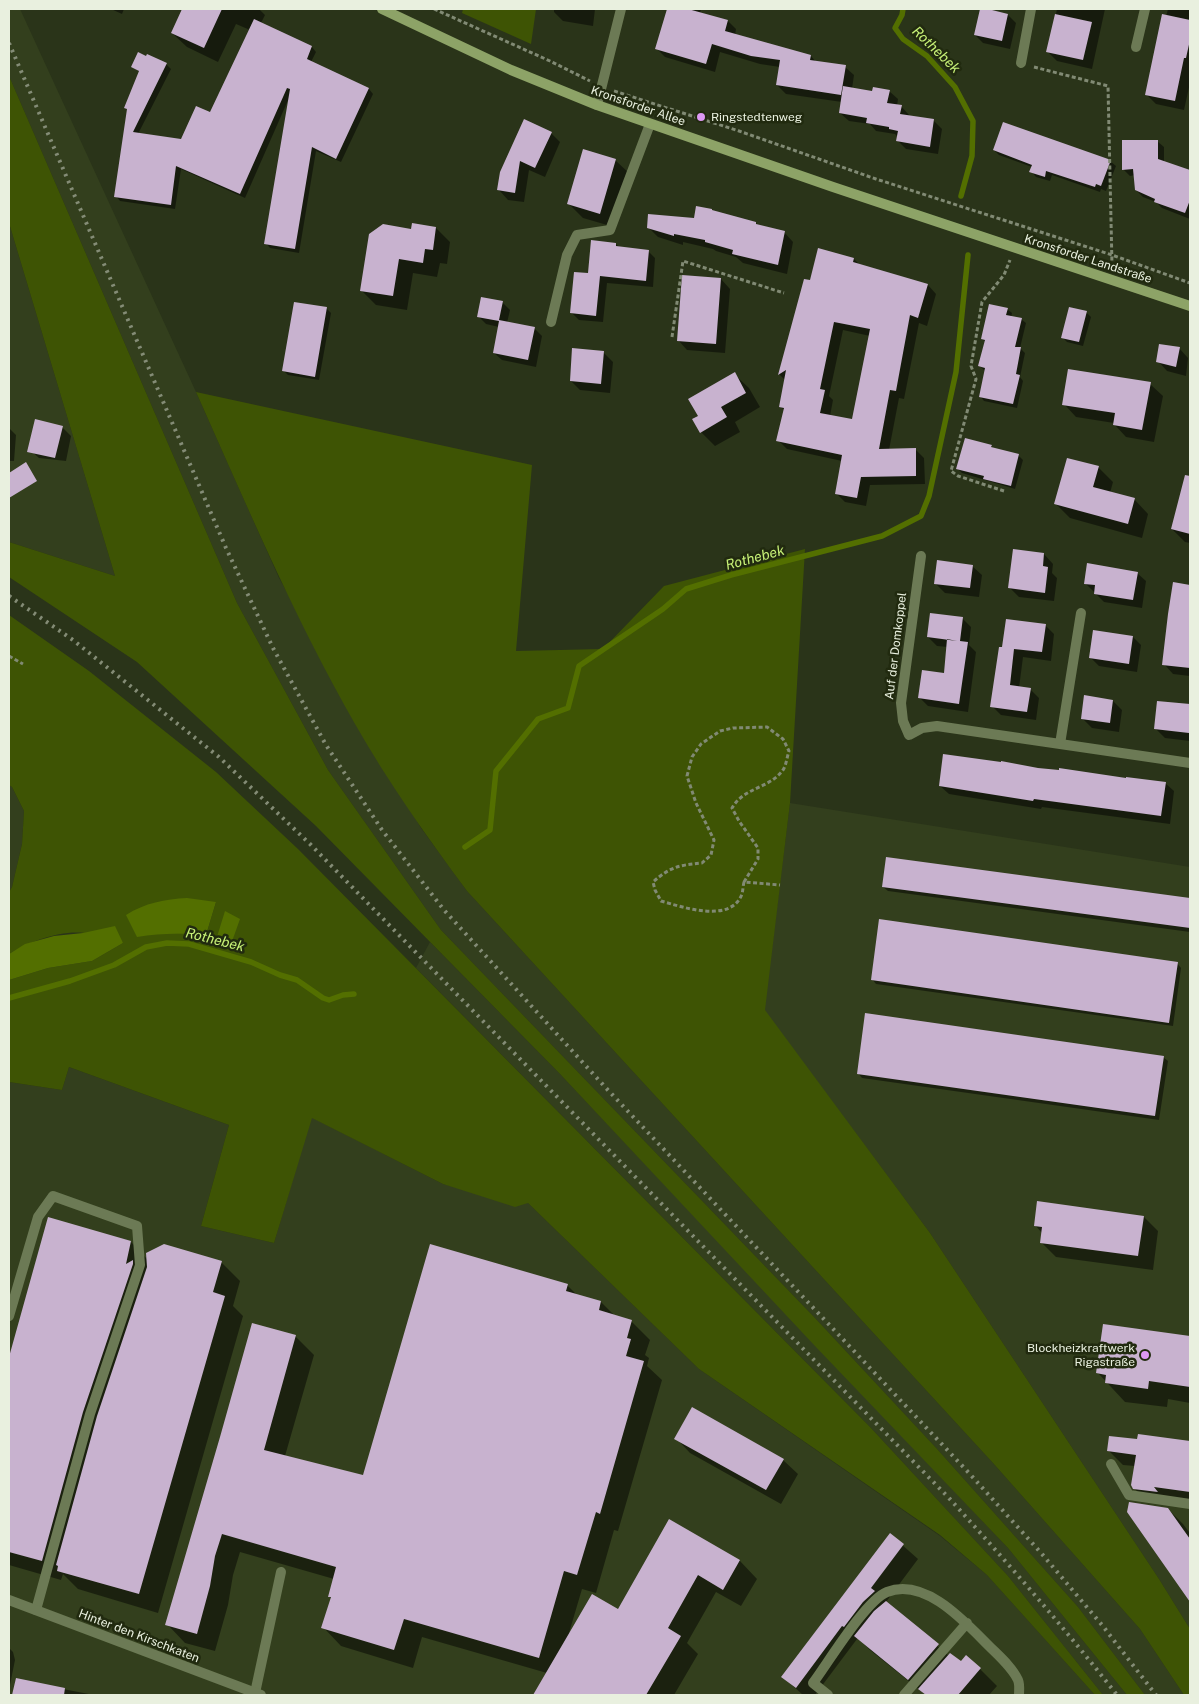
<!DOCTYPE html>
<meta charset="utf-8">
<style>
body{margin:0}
#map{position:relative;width:1199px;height:1704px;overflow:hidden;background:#2a3419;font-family:"Public Sans",sans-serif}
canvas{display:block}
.frame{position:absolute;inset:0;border:10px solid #e9f0df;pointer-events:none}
</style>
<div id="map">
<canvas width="1199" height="1704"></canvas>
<div class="frame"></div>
</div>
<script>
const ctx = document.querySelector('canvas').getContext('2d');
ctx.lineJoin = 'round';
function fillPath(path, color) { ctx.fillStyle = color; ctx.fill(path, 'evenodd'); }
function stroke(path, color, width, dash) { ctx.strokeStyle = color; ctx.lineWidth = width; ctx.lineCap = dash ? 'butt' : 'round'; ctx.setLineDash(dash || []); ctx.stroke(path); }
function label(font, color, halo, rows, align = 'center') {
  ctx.font = font + ' "Public Sans",sans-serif'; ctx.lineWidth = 5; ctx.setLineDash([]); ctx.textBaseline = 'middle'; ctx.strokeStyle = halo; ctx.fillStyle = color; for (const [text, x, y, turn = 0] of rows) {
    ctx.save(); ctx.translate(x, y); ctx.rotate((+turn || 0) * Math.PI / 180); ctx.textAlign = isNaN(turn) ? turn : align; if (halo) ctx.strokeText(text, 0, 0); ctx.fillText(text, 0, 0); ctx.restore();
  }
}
const built = new Path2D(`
 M9,9H20L196,392L279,578L421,828L467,891L993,1463L1140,1629L1184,1695H1145L1078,1607L938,1450L815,1318L441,930L328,770L237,603L9,76Z
 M9,223L115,576L9,542Z
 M9,785L12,787L24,811L22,844L12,887L9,892Z
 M790,803L1190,867V1629L1159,1579L930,1233L764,1010Z
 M430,942L561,1075L1008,1548L1127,1695H1103L1008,1576L871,1428L416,968Z
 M69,1067L229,1125L201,1226L274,1243L311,1117L443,1184L528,1203L699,1369L940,1536L987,1575L1095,1695H9V1082L62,1090Z`);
const green = new Path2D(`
 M463,9H536L531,44L462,13Z
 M9,76L237,603L328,770L441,930L815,1318L938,1450L1078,1607L1145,1695H1127L1008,1548L815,1346L561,1075L316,826L137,662L9,577V542L115,576L9,223Z
 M196,392L532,465L516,651L603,649L664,586L805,549L790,803L765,1010L930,1233L1159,1579L1190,1629V1695H1184L1140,1629L993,1463L467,891C427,837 388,782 355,724C294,617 246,504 196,392Z
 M9,615L89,671L216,772L298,849L871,1428L1008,1576L1103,1695H1095L987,1575L940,1535L699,1369L528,1203L515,1207L443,1184L312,1118L274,1243L201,1226L229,1125L69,1067L62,1090L9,1082V980L48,968L92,961L123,943C110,940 97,935 84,933C61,930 28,942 9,954V892L12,887L22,844L24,811L12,787L9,785ZM216,902L206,935L183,933L154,934Z`);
const water = new Path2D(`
 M187,898L216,902L206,935C182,933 160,933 137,937L126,915C145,903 165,899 187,898Z
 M225,911L240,919L230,947L216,940Z
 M115,926L123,943L92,961L48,968L9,980V954L25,944L54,936L83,933Z`);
const shadow = new Path2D(`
 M111,9H124L122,14Z
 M184,9H259L265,15L261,23L312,47L316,52L311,62L369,89L373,94L341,162L316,151L299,253L270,248L266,243L289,98L245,198L181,169L175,209L120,201L116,196L140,72L133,67L166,64L171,69L138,134L182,141L211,114L250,30L236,24L218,62L187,47L172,33Z
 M554,9H595L593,26L563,21L554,12Z
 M666,9H701L700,13L728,21L736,29L735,35L811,56L816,62L845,67L854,75L852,89L873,92L889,91L898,99L897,106H901L909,115V117L934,121L942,129L938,154L906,149L898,141V137L895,134L876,131L870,124L849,121L840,113L842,102L786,94L777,85L780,67L760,64L720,52L715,72L665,57L657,49L668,10Z
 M981,9L1008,15L1016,23L1010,49L983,43L975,35Z
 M1057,9H1105L1092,69L1057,61L1048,52Z
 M1168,9H1190V83L1184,110L1156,104L1146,94Z
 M551,133L560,142L545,177L529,170L524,202L508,200L499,190L501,172Z
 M1157,141L1164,147V162L1190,172V219L1162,208L1156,202L1143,197L1136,190L1135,175L1130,176L1123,169Z
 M994,150L1110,161L1116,166L1106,191L1101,189L1100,192L1052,175L1050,181L1036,177L1031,171L1032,167L999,155Z
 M615,160L630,174L614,227L583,218L568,203Z
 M756,223L758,226L784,232L793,242L787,274L743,263L736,257L716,251L713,249L683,242V245L658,237L649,228Z
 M436,228L450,242L447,264L440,263L437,277L413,273L407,310L376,305L361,290L412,230Z
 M616,244L620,248L648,251L655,258L653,287L607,283L603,322L579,320L572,313L589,275Z
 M854,259L860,265L928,285L936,294L927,326L919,323L904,399L899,398L889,450L915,449L924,458L925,484L870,485L866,506L845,502L836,493L842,461L787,449L778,440L784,410L780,406L786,381L779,374L805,280L811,282ZM843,330L870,336L853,421L830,416L833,400L829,396Z
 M721,279L730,289L725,353L687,350L678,340Z
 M502,302L510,310L507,323L534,328L542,336L536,367L502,360L494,353L499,327L486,324L478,316Z
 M295,303L327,309L331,313L319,380L288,375L283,370Z
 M1007,309L1012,313L1011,317L1021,319L1026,323L1020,348L1025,353L1020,377L1023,381L1017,408L984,401L980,396L985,371L980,366L986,342L982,339Z
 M1086,312L1091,317L1083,346L1067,342L1063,338Z
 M1179,348L1188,358L1186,376L1167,371L1158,361Z
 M603,352L613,362L610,393L580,390L571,381Z
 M734,374L749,388L760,407L735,422L740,432L715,446L701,432L699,416Z
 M1150,384L1163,396L1154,442L1126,437L1114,424V423L1076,417L1064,404Z
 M62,427L71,436L66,461L39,458L29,449Z
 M9,428L16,435L14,461H9Z
 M991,446L994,450L1018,455L1023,460L1015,489L962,473L958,469Z
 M1098,467L1113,482L1110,493L1134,499L1148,514L1142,538L1070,518L1056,504Z
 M1190,476V543L1185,542L1172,529L1184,499Z
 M1044,554L1053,564L1052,573L1057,578L1054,601L1019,597L1010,588Z
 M972,566L982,575L979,597L945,593L935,583Z
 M1137,573L1146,581L1142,608L1104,602L1085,583Z
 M1174,583L1190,586V676L1173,674L1164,664Z
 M962,618L971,627L969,645L976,652L968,712L928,706L919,697L945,674L948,647L937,646L928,637Z
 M1045,625L1054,634L1051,661L1023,657L1019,688L1030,689L1039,698L1036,720L1001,715L992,706L1003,648Z
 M1133,637L1141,645L1137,672L1099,666L1090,657Z
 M1113,701L1122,710L1119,732L1092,728L1082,718Z
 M1158,702L1190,706V741L1165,738L1155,728Z
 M1038,769L1165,783L1174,791L1170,824L1042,807L1041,809L949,794L940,786Z
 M887,858L1190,899V932L888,891L883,887Z
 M1177,963L1181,968L1173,1026L876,984L872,979Z
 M1163,1057L1168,1061L1159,1120L862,1078L858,1073Z
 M1144,1217L1158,1231L1153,1270L1056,1257L1041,1242L1042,1233L1035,1225Z
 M49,1219L131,1242L147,1259L221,1262L240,1281L233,1306L243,1316L158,1613L78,1589L63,1574L61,1580L9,1565V1361Z
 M567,1285L577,1295L601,1302L615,1316L631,1321L650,1340L645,1355L649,1358L647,1366L662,1380L618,1531L614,1530L596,1593L582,1589L569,1633L618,1611L670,1521L740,1561L757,1579L741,1606L716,1592L687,1643L698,1654L674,1695H536L535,1694L547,1673L422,1637L413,1668L341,1646L323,1627L332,1599L329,1596L334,1579L240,1552L233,1575L228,1605L215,1651L185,1643L167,1624L295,1336L314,1355L285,1456L364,1476Z
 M1104,1325L1190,1338V1403L1168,1399L1167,1407L1125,1402L1098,1373Z
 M1139,1435L1190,1443V1503L1148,1502L1134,1488L1135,1466L1123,1465L1109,1451L1138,1440Z
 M676,1438L783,1460L798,1474L781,1504L690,1453Z
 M1168,1509L1183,1524L1189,1532L1190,1531V1600L1128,1512Z
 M891,1535L918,1559L886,1602L949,1656L961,1663L966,1657L980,1669L997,1686L989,1695H926L870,1650L859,1639H857L815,1695H803L783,1677Z
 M9,1648L13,1652L15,1660L9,1690Z
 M16,1680L94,1695H13Z`);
const stream = new Path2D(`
 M903,9L902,15L895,28L903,39L927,56L955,87L973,121L972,156L961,196
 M465,847L490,830L496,771L538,719L568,708L579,666L663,609L686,589L731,575L882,536L921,516L929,496L956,372L968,255
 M9,998L70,981L114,965L146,947L167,943L189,944L251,962L280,975L297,980L323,998L329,1000L343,995L354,994`);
const building = new Path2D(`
 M182,9H222L204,48L171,33Z
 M667,9H688L728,20L725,31L811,55L810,60L846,65L841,95L776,85L780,60L751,56L712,44L706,64L655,49Z
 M980,9H988L1008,14L1002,41L974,35Z
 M1055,14L1092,22L1083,60L1046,52Z
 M1162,14L1190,20V40L1186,58H1184L1175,101L1145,95Z
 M254,19L312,46L307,59L369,88L336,159L312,147L295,249L264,244L290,89L287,88L240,194L176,166L171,205L114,197L127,109L124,108L139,71L131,67L138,52L146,56L147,54L167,63L133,132L181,139L196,106L210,112Z
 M843,86L872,91L873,87L890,90L887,103L902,105L900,114L934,119L930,147L896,141L898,131L889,129V127L866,123L867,118L839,113Z
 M524,119L552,132L535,168L520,161L515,193L497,190L500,172Z
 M1003,122L1111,160L1101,186L1096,184L1095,187L1046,171L1045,177L1029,172L1032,165L993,150Z
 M1122,140H1158V159L1190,170V200L1185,213L1154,202L1155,199L1135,190L1133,169L1122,170Z
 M583,149L616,159L600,214L567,204Z
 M696,206L712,209V210L756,222V224L785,231L778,265L732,254L733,250L705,242V240L674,234V236L647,228L648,214L694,218Z
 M412,223L436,227L433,250L425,249L423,263L399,259L393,296L360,291L369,234L383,224L411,229Z
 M591,240L616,243V246L649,250L646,281L600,276L596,316L570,313L574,272L588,273Z
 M818,248L854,258L853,262L928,284L918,318L910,315L896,391L890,390L879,449L916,448V476L861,477L857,498L835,494L842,455L776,441L784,408L779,407L786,370L778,375L804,279L810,280ZM834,322L870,329L852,419L820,413L825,390L820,389Z
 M682,275L721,278L716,344L677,341Z
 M481,297L503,301L499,320L535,327L528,360L493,353L499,321L477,317Z
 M294,302L327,307L315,377L282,371Z
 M989,304L1008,308L1006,315L1022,318L1015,347H1021L1016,374L1020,375L1013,404L979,397L985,368L978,366L985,340L981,339Z
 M1069,307L1087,311L1079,342L1061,338Z
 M1159,344L1180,347L1176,367L1156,362Z
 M572,348L604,351L601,384L570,381Z
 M1068,369L1151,382L1142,430L1113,425L1115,413L1062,405Z
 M735,372L746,393L721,407L727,417L700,433L692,419L698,416L688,399Z
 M35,419L63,426L55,458L27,452Z
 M965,438L992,445L991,447L1019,454L1011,486L983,479L984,476L956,469Z
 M1067,458L1099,466L1093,487L1135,498L1128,524L1054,504Z
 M26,462L37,481L9,498V473Z
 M1185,475L1190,476V534L1171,529Z
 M1013,549L1044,553L1043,566L1048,567L1045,593L1008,588Z
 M937,560L973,565L970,588L934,584Z
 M1087,563L1138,572L1133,600L1094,594L1095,585L1084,584Z
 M1173,582L1190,585V668L1162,665L1168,614Z
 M930,613L963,617L960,641L968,642L959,704L918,698L922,670L944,673L947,639L957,641L927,637Z
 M1006,619L1046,624L1042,652L1014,649L1010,685L1031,688L1027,712L990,707L999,647H1002Z
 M1093,630L1133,636L1129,664L1089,658Z
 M1084,695L1113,700L1110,723L1081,719Z
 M1157,701L1190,704L1189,733L1154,729Z
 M943,754L1001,762V761L1038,768L1059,770V768L1126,778V777L1166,782L1161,816L1034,799L1033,801L939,786Z
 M886,857L1190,898V928L882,887Z
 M879,919L1178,962L1169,1023L871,980Z
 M865,1013L1164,1056L1155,1116L857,1074Z
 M1037,1201L1144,1216L1138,1256L1040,1243L1042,1227L1034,1226Z
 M48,1217L131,1241L126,1264L133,1260V1264L83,1412L42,1561L9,1552V1357Z
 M164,1244L222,1261L213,1292L225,1296L139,1594L57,1571L58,1566L56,1565L97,1416L147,1267L146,1253Z
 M430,1244L568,1284L566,1291L601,1301L599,1310L632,1320L627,1338L631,1339L626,1356L644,1361L600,1514L596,1512L577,1575L564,1571L539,1658L404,1619L394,1650L321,1628L331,1597H328L336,1567L222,1534L215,1556L210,1586L197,1634L165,1625L220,1437L252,1323L296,1335L264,1450L363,1475Z
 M1103,1324L1190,1336V1387L1149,1381L1148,1389L1105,1383L1106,1375L1096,1373Z
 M692,1407L784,1459L766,1490L674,1439Z
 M1138,1434L1190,1441V1492L1154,1487L1158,1492L1133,1489L1131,1485L1136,1455L1107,1451L1109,1436L1137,1439Z
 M1129,1502L1168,1508L1190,1539V1602L1127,1512Z
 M669,1519L740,1560L723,1590L698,1575L668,1628L681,1636L646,1695H533L592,1594L618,1609Z
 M890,1533L904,1544L871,1588L875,1591L863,1602L844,1627L842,1626L796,1688L781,1677Z
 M886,1601L939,1644L908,1680L854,1636L874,1611Z
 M950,1653L961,1661L966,1655L981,1668L958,1695H926L918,1689Z
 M16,1678L65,1688L64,1695H12Z`);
const path = new Path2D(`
 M434,9L550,61L590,81
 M1034,67L1108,86L1112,265
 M614,91L739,131L876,179L1112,255L1190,283
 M672,337L683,261L784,293
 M1004,491L958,476L951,471L976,379L971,366L982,302L1004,275L1010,260
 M9,656L23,664
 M744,882L758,859V848L739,821L732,808C744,787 769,789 783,770C786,766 787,757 789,751L783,739L767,727L733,728L720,731L701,744L692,757L687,776L696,803L714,840L711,855L702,863C679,865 670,867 653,882L655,890L661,901C682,907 731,924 742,894C743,890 743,886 744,882L780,885`);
const service = new Path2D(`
 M551,322L567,255L577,235L610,230L650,124
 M9,1316L38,1217L53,1196L137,1226L140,1265L90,1414L36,1610
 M1111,1464L1129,1495L1190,1504
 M255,1693L281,1572
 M828,1695L813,1683C828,1663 866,1600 887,1592C925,1577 965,1622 989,1646C999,1656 1012,1667 1018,1680C1020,1685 1019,1691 1019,1695
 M904,1695L967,1623`);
const minor = new Path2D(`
 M1136,47L1145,9
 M1021,63L1031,9
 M597,105L621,9
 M921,556L901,703L903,721L909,735L922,728L937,726L1190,763
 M1060,744L1081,613
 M9,1600L261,1695`);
const secondary = new Path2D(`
 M382,9L511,70L597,105L833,187L1190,306`);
const rail = new Path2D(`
 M9,43L226,548L273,648L326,745L382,830L444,910L606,1088L969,1473L1042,1554L1102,1625L1156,1695
 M9,596L73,640L219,757L311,845L948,1497C1006,1561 1063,1626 1117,1695`);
const markers = [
 [701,117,5,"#dd99f3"],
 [1145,1355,5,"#dd99f3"]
];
const streetNames = [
 ["Kronsforder Allee",638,106,19],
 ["Kronsforder Landstraße",1088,259,18],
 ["Auf der Domkoppel",896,646,-83],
 ["Hinter den Kirschkaten",139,1636,21]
];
const poiNames = [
 ["Ringstedtenweg",711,117],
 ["Blockheizkraftwerk",1135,1348,"right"],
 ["Rigastraße",1135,1362,"right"]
];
const waterNames = [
 ["Rothebek",936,50,44],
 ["Rothebek",755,558,-15],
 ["Rothebek",215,940,14]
];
fillPath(built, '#333f1d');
fillPath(green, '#3e5404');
fillPath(water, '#536f00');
fillPath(shadow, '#0007');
stroke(stream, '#536f00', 5.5);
fillPath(building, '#c8b2cf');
stroke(path, '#818a74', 3, [4, 2.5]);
stroke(service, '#6c7a55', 10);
stroke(minor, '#6c7a55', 10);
stroke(secondary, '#8da367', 10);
stroke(rail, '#848c76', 4, [2.5, 5]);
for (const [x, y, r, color] of markers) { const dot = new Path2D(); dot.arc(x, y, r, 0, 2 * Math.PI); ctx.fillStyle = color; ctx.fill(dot); stroke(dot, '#212a0f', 2); }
label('12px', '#e9f0df', '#212a0f', streetNames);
label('12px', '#e9f0df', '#212a0f', poiNames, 'left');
label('italic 14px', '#c7f177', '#212a0f', waterNames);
</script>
